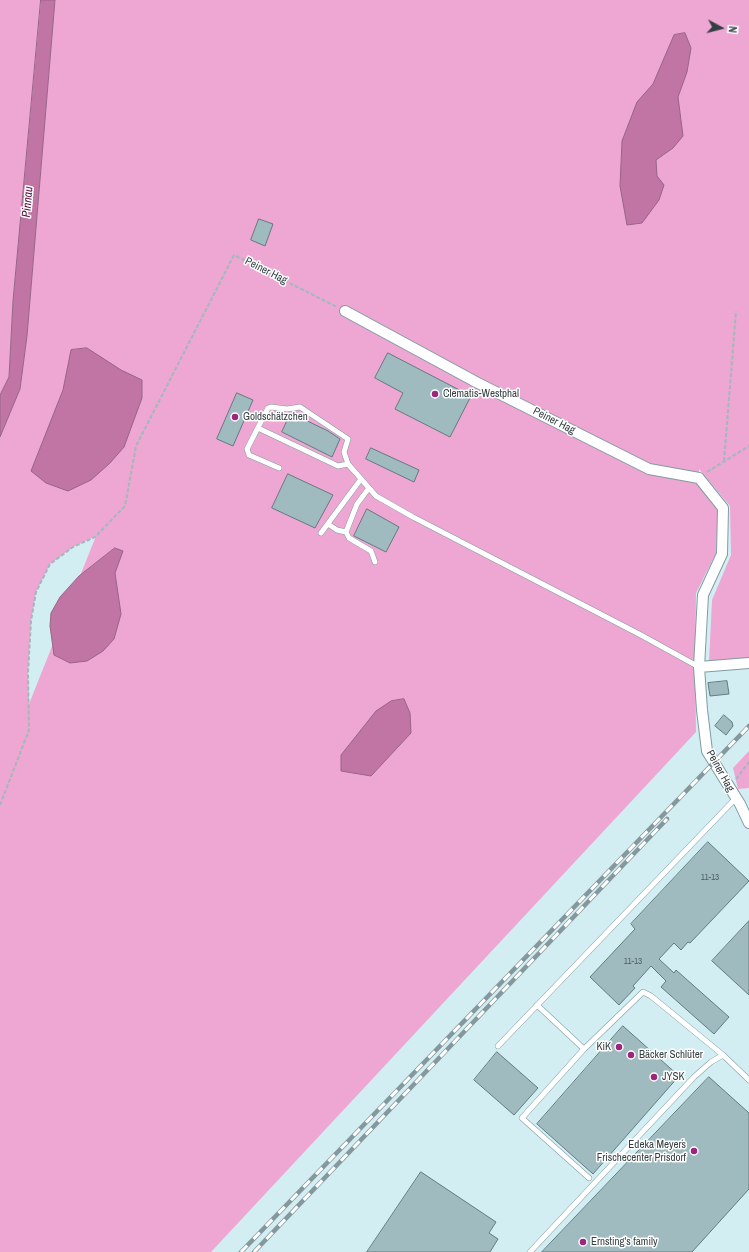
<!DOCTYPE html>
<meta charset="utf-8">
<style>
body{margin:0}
#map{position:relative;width:749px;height:1252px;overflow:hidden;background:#d2eef3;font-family:"Archivo Narrow",sans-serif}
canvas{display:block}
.north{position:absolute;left:701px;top:8px;width:40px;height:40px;-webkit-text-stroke:3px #fff;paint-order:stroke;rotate:97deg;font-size:11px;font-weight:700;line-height:16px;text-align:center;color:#343f42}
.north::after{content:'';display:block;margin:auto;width:14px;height:18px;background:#343f42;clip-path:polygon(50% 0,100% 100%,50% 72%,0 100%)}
</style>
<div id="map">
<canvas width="749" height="1252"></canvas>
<div class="north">N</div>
</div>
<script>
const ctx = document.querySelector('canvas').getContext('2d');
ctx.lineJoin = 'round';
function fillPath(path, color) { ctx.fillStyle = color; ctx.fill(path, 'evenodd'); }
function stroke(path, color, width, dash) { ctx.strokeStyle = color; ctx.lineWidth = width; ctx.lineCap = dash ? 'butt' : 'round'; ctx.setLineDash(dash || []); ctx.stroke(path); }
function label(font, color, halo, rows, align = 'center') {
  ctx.font = font + ' "Archivo Narrow",sans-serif'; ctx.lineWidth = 3; ctx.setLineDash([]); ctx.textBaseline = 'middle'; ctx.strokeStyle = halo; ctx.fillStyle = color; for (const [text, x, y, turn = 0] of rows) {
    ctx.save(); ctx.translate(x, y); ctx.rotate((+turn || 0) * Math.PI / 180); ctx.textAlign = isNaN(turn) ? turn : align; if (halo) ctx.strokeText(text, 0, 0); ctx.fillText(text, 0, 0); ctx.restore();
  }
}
const green = new Path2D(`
 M0,0H41L13,301L9,377L0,395Z
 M55,0H749V658L709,662L712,600L731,555L730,506L699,469L698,485L718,511L716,553L696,593L695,663L696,732L211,1252H0V437L20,389L27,336ZM96,536L29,704V705L28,673L31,621L36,592L50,564L73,547Z
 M749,751V788L738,789L733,768Z`);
const water = new Path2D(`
 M41,0H55L27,336L20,389L0,437V395L9,377L13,301Z
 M685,33L691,48L687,72L678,97L683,136L673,148L656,160L657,176L664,185L659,200L642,223L627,225L620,186L622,141L637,102L653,84L674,35Z
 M87,348L121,370L142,380V398L124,447L110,463L91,480L68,491L46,483L31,471L63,390L71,350Z
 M115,548L123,551L115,573L121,614L114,639L103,651L87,661L70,663L54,655L50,626L51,613L60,597L79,576Z
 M404,699L410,713L411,733L371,776L341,771V755L376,711L391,701Z`);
const building = new Path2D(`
 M259,219L273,224L265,246L251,240Z
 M388,353L471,396L450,437L395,409L403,393L375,378Z
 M237,393L253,400L233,446L217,439Z
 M291,413L328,431L340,439L332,457L282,432Z
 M371,448L419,470L414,482L366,459Z
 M288,474L333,495L315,528L272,508Z
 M367,509L399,527L386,552L354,536Z
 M727,681L729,694L710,696L708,683Z
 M724,715L732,722L733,726L726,735L715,726Z
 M708,842L749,881L690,943L688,942L681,950L674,943L659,959L674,973L676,970L729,1017L714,1034L661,987L666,981L651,966L633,986L635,988L619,1005L590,977L635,929L631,924Z
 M749,921V995L712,961Z
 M623,1026L679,1076L593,1174L537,1124Z
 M497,1052L538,1088L514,1115L474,1080Z
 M709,1077L749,1113V1189L692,1252H542Z
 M421,1172L496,1222L489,1233L498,1239L490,1252H367Z`);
const path = new Path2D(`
 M724,461L736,311
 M707,472L749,446
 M736,779L749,762
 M0,805L29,730L28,673L31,621L36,592L50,564L73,547L95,537L125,506L136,446L234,255L337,307`);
const service = new Path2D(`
 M258,428L338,466L348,464
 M279,468L249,455L247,449L268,408L271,407L287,409L300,407L348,439L344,452L348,464L376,496L413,517L639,634L699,667
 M369,488L357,504L346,532L349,538L371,551L375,562
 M328,524L337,530L346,532
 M321,533L361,479
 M537,1005L584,1049
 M498,1046L736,798
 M589,1178L522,1118L584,1049L643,992L651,996L723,1055L749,1080
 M530,1252L694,1077L711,1062L723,1055`);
const minor = new Path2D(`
 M345,311L476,382L649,469L699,478L723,508L722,554L703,595L699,667L702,710L707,751L740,804L749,823
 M699,667L749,663`);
const rail = new Path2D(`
 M241,1252L749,726
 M254,1252L667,819`);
const markers = [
 [435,394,4,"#9e257d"],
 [235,417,4,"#9e257d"],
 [619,1047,4,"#9e257d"],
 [631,1055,4,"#9e257d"],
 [654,1077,4,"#9e257d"],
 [694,1151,4,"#9e257d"],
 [583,1242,4,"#9e257d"]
];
const numberNames = [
 ["11-13",710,878],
 ["11-13",633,962]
];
const streetNames = [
 ["Peiner Hag",266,271,27],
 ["Peiner Hag",554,421,27],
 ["Peiner Hag",720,771,61]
];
const poiNames = [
 ["Clematis-Westphal",443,394],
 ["Goldschätzchen",243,417],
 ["KiK",611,1047,"right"],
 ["Bäcker Schlüter",639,1055],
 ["JYSK",662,1077],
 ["Edeka Meyer´s",686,1145,"right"],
 ["Frischecenter Prisdorf",686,1158,"right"],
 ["Ernsting's family",591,1242]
];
const waterNames = [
 ["Pinnau",28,202,-85]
];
fillPath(green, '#eea6d3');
fillPath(water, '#c175a5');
stroke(water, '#976587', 1);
fillPath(building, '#a0bbc0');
stroke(building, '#627b80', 1);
stroke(service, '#819ca1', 6);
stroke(minor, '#819ca1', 12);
stroke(path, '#a1b8bc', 2, [4, 2]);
stroke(service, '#fff', 5);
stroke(minor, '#fff', 10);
stroke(rail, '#85989d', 4.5);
stroke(rail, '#fff', 3, [9]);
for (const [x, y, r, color] of markers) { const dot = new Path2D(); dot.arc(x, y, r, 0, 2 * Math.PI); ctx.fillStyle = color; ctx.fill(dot); stroke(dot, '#fff', 1.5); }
label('9px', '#4f5e62', null, numberNames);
label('11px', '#343f42', '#fff', streetNames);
label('11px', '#343f42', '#fff', poiNames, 'left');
label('italic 12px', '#510b3e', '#fff', waterNames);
</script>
